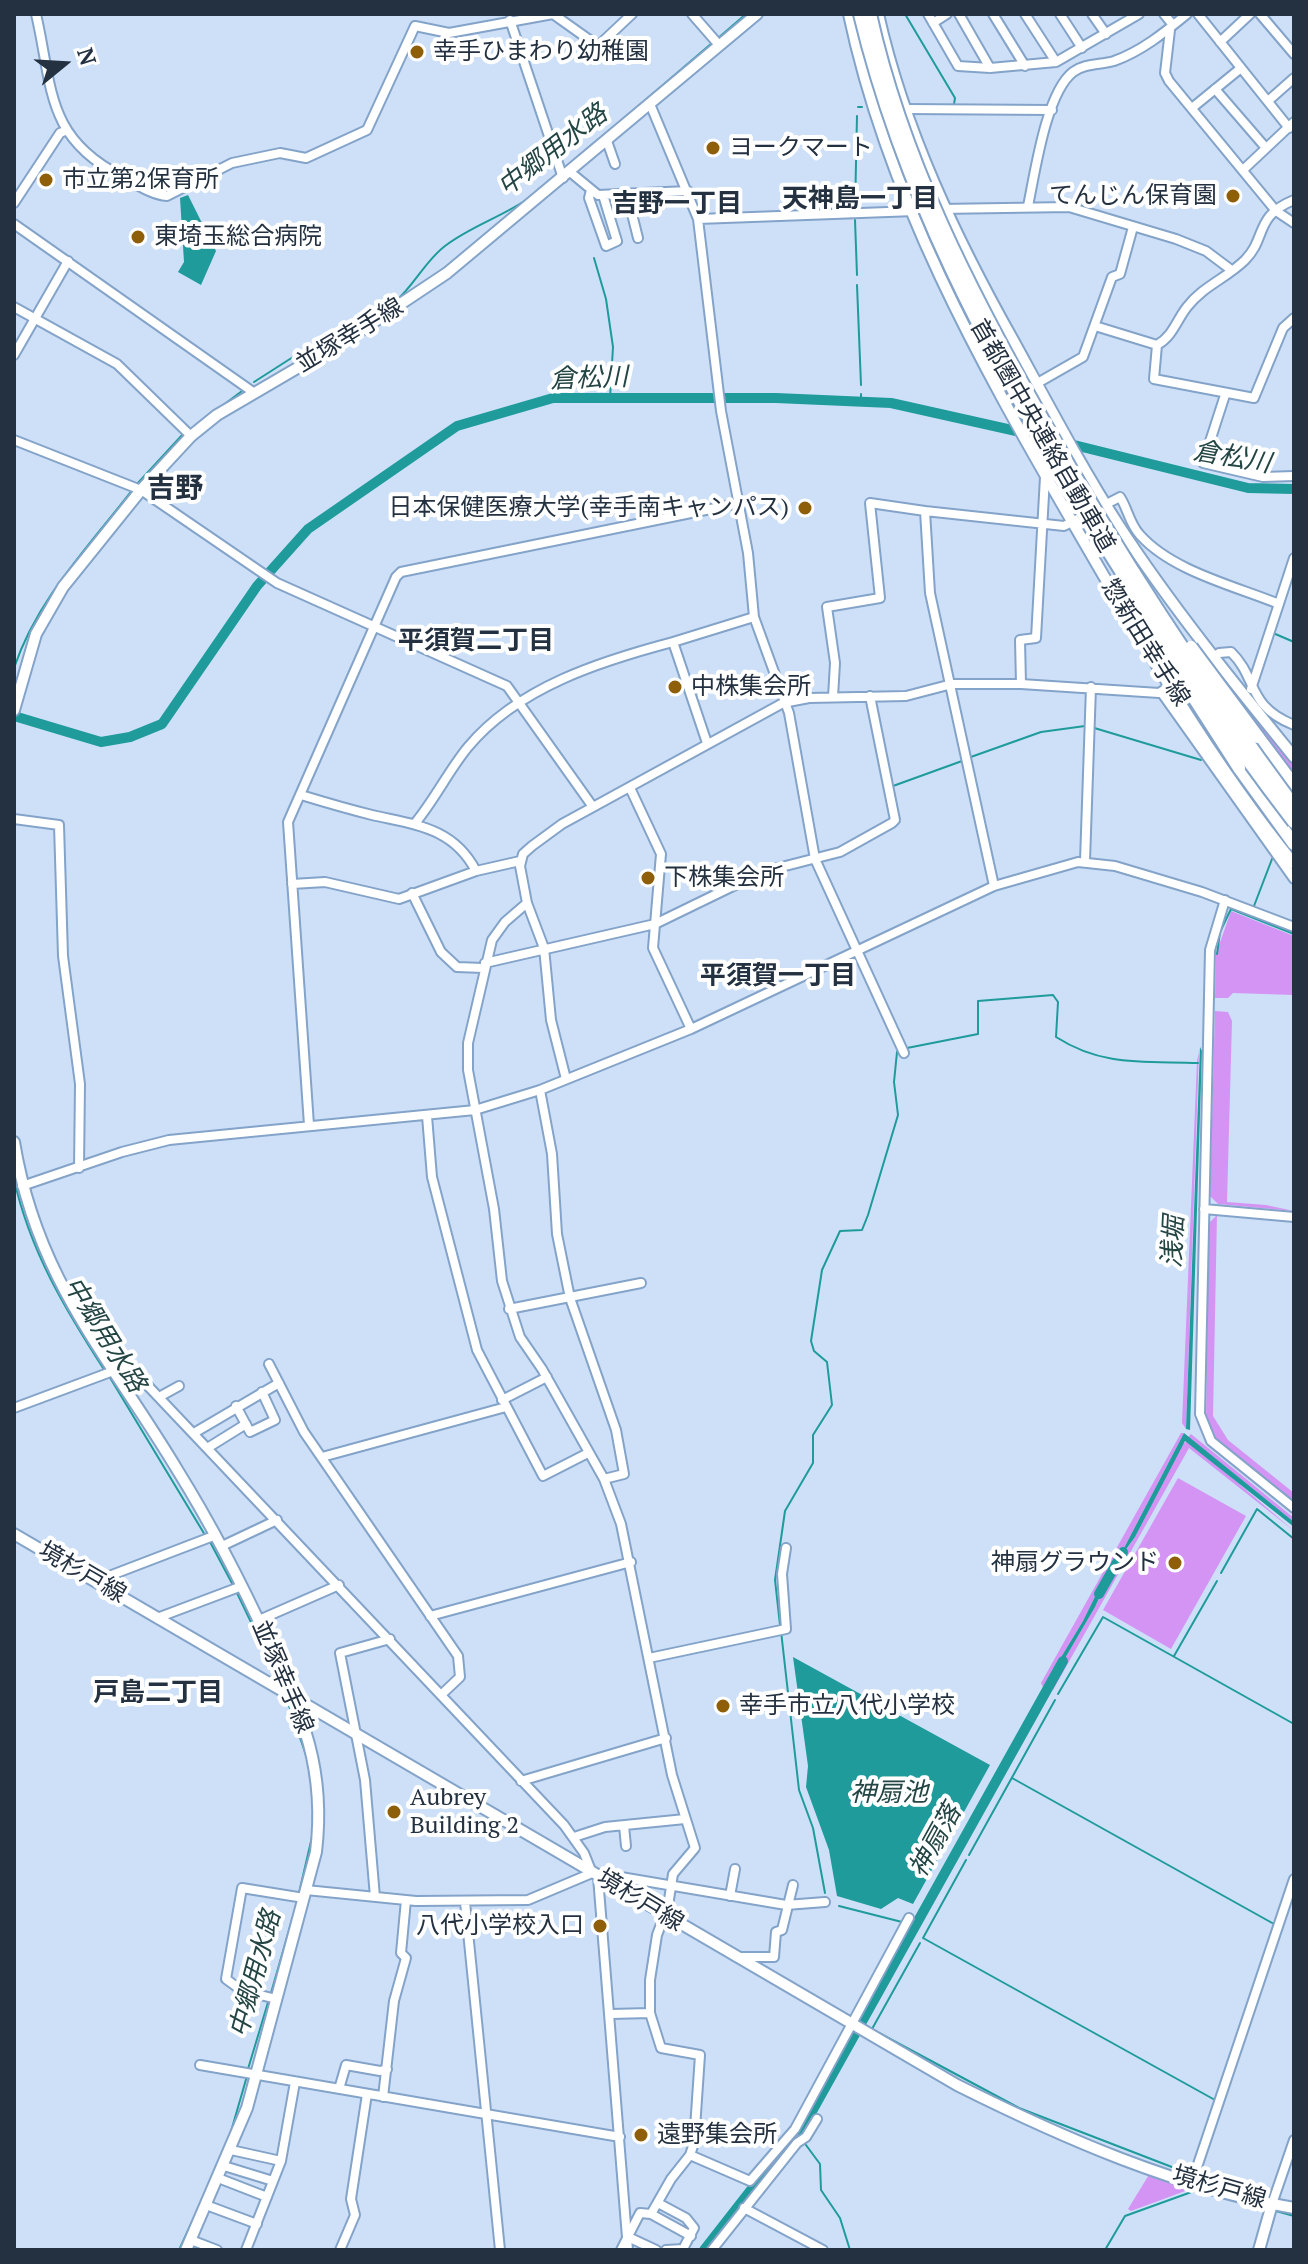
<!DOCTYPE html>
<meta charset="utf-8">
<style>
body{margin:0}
#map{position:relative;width:1308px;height:2264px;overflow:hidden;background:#cde0f8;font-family:"PT Serif",serif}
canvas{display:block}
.frame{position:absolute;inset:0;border:16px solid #243140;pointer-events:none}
.north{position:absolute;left:24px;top:24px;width:80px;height:80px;-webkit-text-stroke:6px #fff;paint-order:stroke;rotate:72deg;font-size:22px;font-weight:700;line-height:32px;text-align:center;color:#243140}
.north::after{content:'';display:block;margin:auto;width:28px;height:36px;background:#243140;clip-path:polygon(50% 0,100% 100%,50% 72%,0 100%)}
</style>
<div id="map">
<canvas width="1308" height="2264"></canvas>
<div class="frame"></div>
<div class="north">N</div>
</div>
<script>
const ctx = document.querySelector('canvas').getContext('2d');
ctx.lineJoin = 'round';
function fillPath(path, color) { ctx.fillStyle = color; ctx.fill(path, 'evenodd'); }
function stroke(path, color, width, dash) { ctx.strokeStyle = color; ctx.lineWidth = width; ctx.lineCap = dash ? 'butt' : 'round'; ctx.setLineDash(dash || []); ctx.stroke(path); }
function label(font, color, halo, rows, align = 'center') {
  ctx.font = font + ' "PT Serif","Noto Sans JP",serif'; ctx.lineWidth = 8; ctx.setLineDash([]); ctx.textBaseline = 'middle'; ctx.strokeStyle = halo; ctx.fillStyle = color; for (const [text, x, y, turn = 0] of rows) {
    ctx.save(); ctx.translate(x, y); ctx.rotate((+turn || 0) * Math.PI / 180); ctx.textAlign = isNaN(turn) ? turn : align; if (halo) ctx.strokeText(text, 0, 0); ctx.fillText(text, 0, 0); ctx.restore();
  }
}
const green = new Path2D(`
 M1210,663L1294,763V780Z
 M1183,690L1294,858L1210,740Z
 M1231,911L1294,936V995L1233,993L1228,998H1215L1216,954Z
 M1215,1011L1228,1012L1232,1021L1227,1202L1266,1205L1294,1211L1218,1204L1210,1196Z
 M1200,1047L1199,1051L1186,1429L1182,1423L1197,1061Z
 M1217,1215L1213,1416L1228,1440L1294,1493V1502L1217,1440L1206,1419L1209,1223Z
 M1181,1433H1184L1123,1550L1113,1560L1083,1621L1043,1687L1041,1683Z
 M1191,1434L1294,1518V1522L1188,1437Z
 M1188,1440L1294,1531L1189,1448L1053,1690L1047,1689L1095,1607L1115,1566L1135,1537L1182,1445Z
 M1178,1478L1246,1516L1171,1649L1103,1610Z
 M1150,2173L1189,2186L1188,2190L1131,2211L1128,2209Z`);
const water = new Path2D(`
 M188,195L216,251L201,285L178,272L184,262L180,198Z
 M1200,1047L1202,1051L1190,1430L1186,1429Z
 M1184,1433L1294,1522V1527L1185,1441L1135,1537L1114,1566L1095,1607L1047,1689L1043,1687L1083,1621L1113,1560L1123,1550Z
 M793,1657L990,1765L913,1904L898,1898L881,1909L837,1896L829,1850L806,1787L808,1766Z`);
const stream = new Path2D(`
 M905,14L955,98L954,104
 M717,39L746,14
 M922,105H945
 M858,107H862
 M601,138L712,43
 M855,210L857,116
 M855,220L857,275
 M594,258L606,299L613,347L610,398
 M857,285L861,385
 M394,303C414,286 425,261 445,246C471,226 502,217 529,198
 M254,382L293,357L368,319
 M861,401V394
 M190,430L242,391
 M137,484L184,433
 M1273,633L1294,642
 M14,668C37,599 89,546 133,489
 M1091,727L1201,760
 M968,758L1041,732L1085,726
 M893,786L962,761
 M1254,906L1272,859
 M1217,954L1220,932L1231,909L1294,934
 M907,1048L978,1034V1001L1053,995L1058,1002L1056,1037C1103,1067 1144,1061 1198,1063
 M14,1179C30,1251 65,1309 105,1371
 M109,1376L205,1535
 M209,1540L234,1587
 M1221,1573L1257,1509L1294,1539
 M237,1593L274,1670
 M780,1625L775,1580L785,1511L813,1463V1435L832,1405L827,1362L814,1351L811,1341L822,1270L840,1231L862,1230L868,1215L898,1115L894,1082L897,1052L901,1050
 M781,1631L799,1790L813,1828L825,1893
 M1174,1656L1217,1581
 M1058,1694L1103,1617L1294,1724
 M287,1700L306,1755
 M1012,1778L1274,1924
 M969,1855L1055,1700
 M966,1860L923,1938L1215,2100
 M299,1893L312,1837
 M839,1906L902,1922
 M911,1924L914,1927
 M271,1993L298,1899
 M872,2029L920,1943
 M879,2033L1019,2108L1190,2174
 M248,2069L269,1999
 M230,2135L247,2076
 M803,2141L820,2164L821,2190L840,2218L850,2250
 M1253,2205L1266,2209
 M1276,2211L1294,2216
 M179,2250L204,2196
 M1105,2250L1125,2216L1197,2190L1204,2192`);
const river = new Path2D(`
 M1066,443L1248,488L1294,489
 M14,716L101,742L130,737L162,724L257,586L308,529L457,426L553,398H776L891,403L1043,437
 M1099,1594L1123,1552
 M704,2250L811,2113L1063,1661`);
const minor = new Path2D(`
 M36,14C53,87 45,137 121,176C135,183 151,195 167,196L232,163L280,153L306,158L367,130L415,26L449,33L553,14L598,46L632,14
 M692,14L719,45
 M928,14L958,66L990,68L1056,62L1139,14
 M959,14L990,68
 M993,14L1025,66
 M1025,14L1056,62
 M1060,14L1082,48
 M1092,14L1106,34
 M1164,14L1173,25
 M1198,14L1289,128
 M1260,14L1294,54
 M510,20L563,178
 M933,23L947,14
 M1170,30L1165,73L1169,81L1276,211L1294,223
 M1220,42L1250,14
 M1215,89L1266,148
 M1268,101L1294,78
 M650,104L698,219L721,411L748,553L754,617L789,713L815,859L904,1053
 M1192,108L1241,68
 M906,109L1052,110
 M607,141L615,164
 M1244,169L1294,122
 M570,172L598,195L688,191
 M591,190L589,198L606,246L617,241L603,195
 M627,194L638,238
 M14,203L60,133L67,130
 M1028,206C1035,173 1046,93 1073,72C1085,63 1100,65 1114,61C1142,51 1165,32 1187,14
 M940,209L1069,207L1176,239L1206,251L1230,269
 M698,219L915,211
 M14,224L253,392
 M14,307L117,364L191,436
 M1095,326L1157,345C1173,336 1176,321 1187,307C1203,286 1227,278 1245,260C1267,238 1254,216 1294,200
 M1157,345L1154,379L1254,398L1283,328L1294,318
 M14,355L68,261
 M1034,385L1083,357L1112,277L1120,274L1133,227
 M1225,395L1203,463L1263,477L1294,476
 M14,440L141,490L277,583L507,686L593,807
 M673,642L754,617
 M1199,666L1219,653L1231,652C1258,678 1246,706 1294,725
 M1021,684L1020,640L1036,638L1045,477
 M1251,689L1294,558
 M1161,692L1294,879
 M833,697L835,663L827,607L880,598L870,503L925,511
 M631,790L661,854L653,948L691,1029
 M301,795C324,802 348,809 372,815C415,825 453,827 476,871
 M14,819L59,825L63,956L80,1084L79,1168
 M416,822C435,799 449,770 468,747C518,687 601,661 673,642L707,743
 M1085,861L1091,687
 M292,884L325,882L399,899L476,871L520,861
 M994,886L930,593L925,511L1064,526L1120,497C1128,509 1129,523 1140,535C1172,571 1235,586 1279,604
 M412,893L441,952L457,967L483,968
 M1225,900L1210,950L1200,1414L1211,1441L1294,1508
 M527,903L505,922L492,940L468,1043V1070L494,1209L502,1281L520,1337L542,1369L604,1479L621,1524L672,1775L695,1848L673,1874L668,1906L657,1935L650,1980V2013L661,2048L700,2055L694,2143L690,2155L671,2179L651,2214L640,2213L621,2250
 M485,963L655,924L762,872L840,852L892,823L895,820L870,696
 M566,1079L551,1020L544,948L527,903L520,866L523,854L532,846L562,824L783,703L809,698L906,696L952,684H1021L1159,693L1185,676
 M540,1090L552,1154L557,1234L570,1298L616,1430L624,1474L604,1479
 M427,1116L432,1177L477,1350L543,1476L588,1453
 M309,1125L288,822L396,577L401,572L740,503
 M22,1186L122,1152L169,1140L475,1110L540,1090L691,1029L994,886L1078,862L1115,866L1202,892L1294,927
 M1204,1209L1294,1217
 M509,1309L641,1283
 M269,1364L304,1432L458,1656L460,1677L442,1694
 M159,1397L179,1386
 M502,1400L547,1377
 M236,1406L250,1432L275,1420L262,1392
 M14,1408L124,1367L131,1368L564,1825L584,1853L592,1873L528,1900L416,1901L306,1890
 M194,1433L279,1383
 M209,1447L246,1424
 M322,1457L506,1407
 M222,1546L277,1520
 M96,1581L216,1535
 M430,1616L631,1562
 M157,1618L242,1586
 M259,1620L339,1585
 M649,1658L786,1629L782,1574L786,1548
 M521,1781L666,1738
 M624,1826L626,1846
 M574,1837L605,1827L685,1819
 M730,1896L735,1869
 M375,1897L365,1780L340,1653L390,1639
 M465,1902L500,2250
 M737,1957H774L776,1932L782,1930L793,1885
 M276,1999L241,1990L226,1979L242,1888L304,1898
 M611,2014L650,2013
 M200,2065L620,2137
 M339,2089L346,2065L380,2071L387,2069
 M383,2097L394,2001L406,1958L401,1953L406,1900
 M231,2150L281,2161
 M690,2155L750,2181L795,2129L909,1918
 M224,2166L273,2181
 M218,2178L267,2197
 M1192,2182L1294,1879
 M658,2203L686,2218L694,2228L683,2249L666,2250
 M1272,2204L1294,2140
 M206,2205L257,2224
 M744,2208L823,2250
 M651,2214L691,2236
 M628,2237L656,2250
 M191,2240L217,2250
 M246,2250L281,2161L295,2082
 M340,2250L355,2215L351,2199L367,2094
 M628,2250L598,1877L609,1875L786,1905L825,1902
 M712,2250L797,2143L806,2137L817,2119`);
const major = new Path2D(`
 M849,14C888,198 979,361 1073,523C1140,639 1209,759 1294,864
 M878,14C904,130 956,239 1014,342C1048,404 1081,467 1119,526C1172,607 1233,682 1294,757
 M14,710L36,634L63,587L141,490L191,436L217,415L357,333L447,273L757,14
 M14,1142C37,1281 109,1356 178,1471C212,1526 242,1584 269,1643C303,1717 326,1769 316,1852L247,2108L186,2250
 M14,1534L957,2085C1063,2138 1177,2188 1294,2208
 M1259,2250L1272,2204`);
const highway = new Path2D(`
 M1258,737L1294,785
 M1239,768L1294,844`);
const highwayBridge = new Path2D(`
 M860,14C903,192 986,349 1080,505C1146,614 1216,721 1294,822
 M870,14C902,159 970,291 1043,420C1118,554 1202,682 1294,806
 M1191,647L1258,737
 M1180,676L1239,768`);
const markers = [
 [417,52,8,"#8e5e08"],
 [713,148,8,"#8e5e08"],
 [46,180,8,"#8e5e08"],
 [1233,196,8,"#8e5e08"],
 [138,237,8,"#8e5e08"],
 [805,508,8,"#8e5e08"],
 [675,687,8,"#8e5e08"],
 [648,878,8,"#8e5e08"],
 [1175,1563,8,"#8e5e08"],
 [723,1706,8,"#8e5e08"],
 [394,1812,8,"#8e5e08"],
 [600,1926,8,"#8e5e08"],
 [641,2135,8,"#8e5e08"]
];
const poiNames = [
 ["幸手ひまわり幼稚園",433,52],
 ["ヨークマート",729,148],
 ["市立第2保育所",62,180],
 ["てんじん保育園",1217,196,"right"],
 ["東埼玉総合病院",154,237],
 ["日本保健医療大学(幸手南キャンパス)",789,508,"right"],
 ["中株集会所",691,687],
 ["下株集会所",664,878],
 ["神扇グラウンド",1159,1563,"right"],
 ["幸手市立八代小学校",739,1706],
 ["Aubrey",410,1798],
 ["Building 2",410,1826],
 ["八代小学校入口",584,1926,"right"],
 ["遠野集会所",657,2135]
];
const streetNames = [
 ["並塚幸手線",350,336,-31],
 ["首都圏中央連絡自動車道",1042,436,60],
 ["惣新田幸手線",1145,643,58],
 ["境杉戸線",82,1573,30],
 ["並塚幸手線",282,1677,67],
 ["境杉戸線",640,1901,31],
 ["境杉戸線",1219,2188,16]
];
const waterNames = [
 ["中郷用水路",553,151,-38],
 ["倉松川",589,379,-2],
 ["倉松川",1232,458,10],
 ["浅堀",1174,1242,-87],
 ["中郷用水路",104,1335,58],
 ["神扇池",889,1794],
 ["神扇落",936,1841,-61],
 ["中郷用水路",256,1974,-75]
];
const neighbourhoodNames = [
 ["天神島一丁目",860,200],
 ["吉野一丁目",677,205],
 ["平須賀二丁目",476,642],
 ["平須賀一丁目",778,977],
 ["戸島二丁目",158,1694]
];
const quarterNames = [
 ["吉野",175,489]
];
fillPath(green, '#d494f4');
fillPath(water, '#1e9b9a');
stroke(stream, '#1e9b9a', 2);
stroke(river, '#1e9b9a', 10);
stroke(minor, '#84a3c9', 12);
stroke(major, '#84a3c9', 14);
stroke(highway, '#84a3c9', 16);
stroke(minor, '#fff', 8);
stroke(major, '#fff', 10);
stroke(highway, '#fff', 12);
stroke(highwayBridge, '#84a3c9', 16, []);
stroke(highwayBridge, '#fff', 12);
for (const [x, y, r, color] of markers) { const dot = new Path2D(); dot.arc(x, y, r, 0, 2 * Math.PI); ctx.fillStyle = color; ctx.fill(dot); stroke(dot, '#fff', 3); }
label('24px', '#243140', '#fff', poiNames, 'left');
label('24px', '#243140', '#fff', streetNames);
label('italic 26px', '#234544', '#fff', waterNames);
label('bold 26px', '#243140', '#fff', neighbourhoodNames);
label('bold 28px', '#243140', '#fff', quarterNames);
</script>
